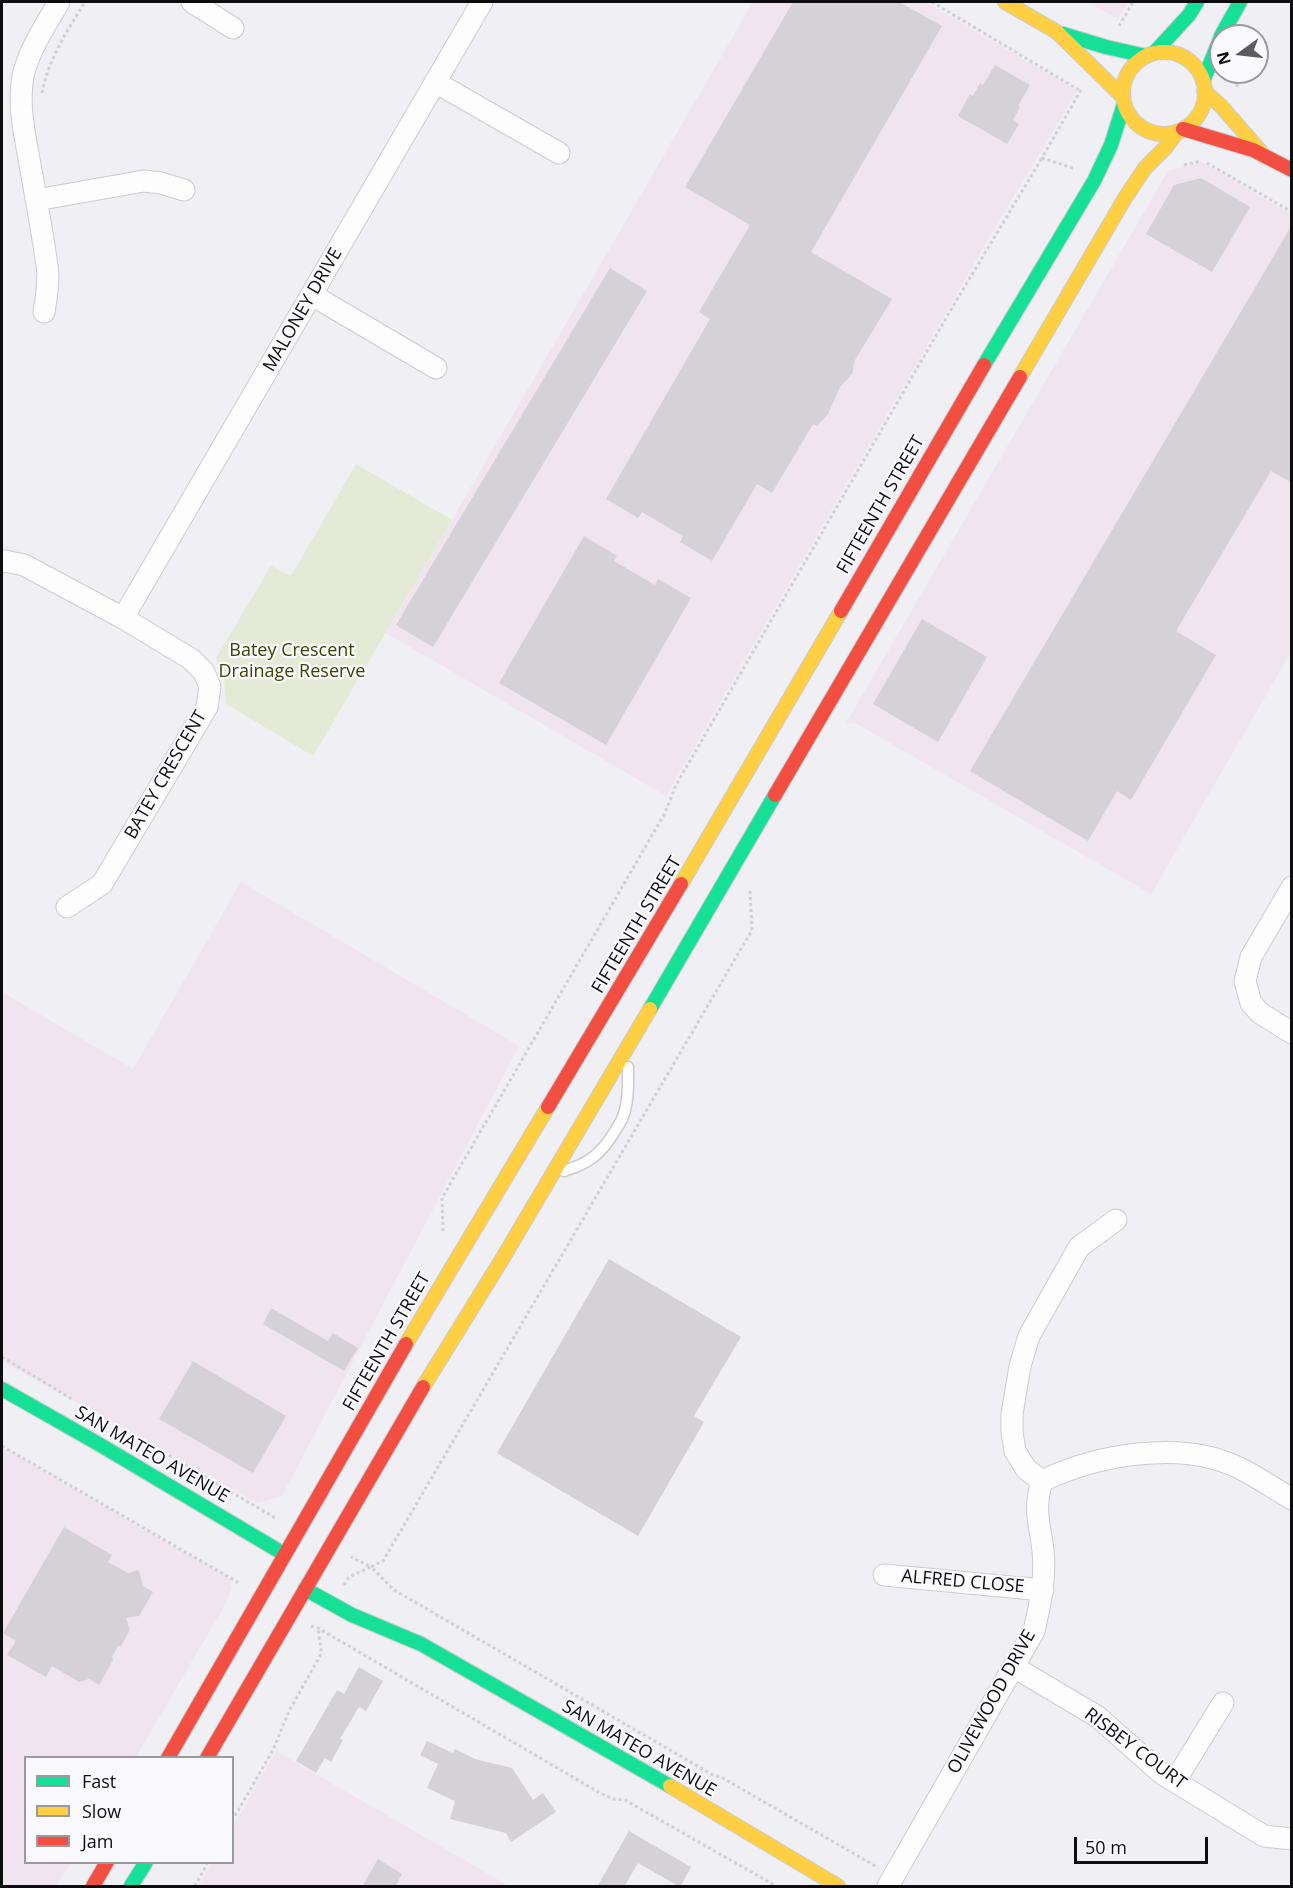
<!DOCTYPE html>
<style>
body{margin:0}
#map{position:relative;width:1293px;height:1888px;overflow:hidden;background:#efeff4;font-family:"Open Sans",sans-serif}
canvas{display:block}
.frame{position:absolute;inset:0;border:3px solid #0d0d10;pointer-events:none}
.legend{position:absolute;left:24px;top:1756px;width:210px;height:108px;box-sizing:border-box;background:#fafafe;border:2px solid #9b9b9f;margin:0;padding:8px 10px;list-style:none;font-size:18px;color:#0d0d10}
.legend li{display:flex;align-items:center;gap:12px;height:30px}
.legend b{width:30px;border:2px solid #9b9b9f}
.north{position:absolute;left:1209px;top:24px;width:60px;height:60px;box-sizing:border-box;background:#fafafe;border:2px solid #9b9b9f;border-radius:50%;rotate:255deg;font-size:16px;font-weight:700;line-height:24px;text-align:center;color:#0d0d10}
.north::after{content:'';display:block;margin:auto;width:21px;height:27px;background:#5c5c60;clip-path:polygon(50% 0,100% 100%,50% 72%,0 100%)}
.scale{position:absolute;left:1074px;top:1837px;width:134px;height:27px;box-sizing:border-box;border:3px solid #0d0d10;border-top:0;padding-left:8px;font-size:18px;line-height:21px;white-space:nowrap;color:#0d0d10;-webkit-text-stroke:4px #fafafe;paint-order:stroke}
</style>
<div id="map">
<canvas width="1293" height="1888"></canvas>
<div class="frame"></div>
<ul class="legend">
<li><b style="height:8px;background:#16e098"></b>Fast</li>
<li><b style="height:8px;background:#ffcf43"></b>Slow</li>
<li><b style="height:8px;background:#f24e42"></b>Jam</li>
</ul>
<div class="north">N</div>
<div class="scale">50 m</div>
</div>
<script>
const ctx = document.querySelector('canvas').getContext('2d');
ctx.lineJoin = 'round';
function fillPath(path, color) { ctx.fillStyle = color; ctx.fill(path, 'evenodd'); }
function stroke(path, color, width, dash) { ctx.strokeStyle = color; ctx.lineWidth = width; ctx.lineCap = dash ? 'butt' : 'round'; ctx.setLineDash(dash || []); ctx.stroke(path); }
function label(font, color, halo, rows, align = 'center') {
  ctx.font = font + ' "Open Sans",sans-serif'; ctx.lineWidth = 4.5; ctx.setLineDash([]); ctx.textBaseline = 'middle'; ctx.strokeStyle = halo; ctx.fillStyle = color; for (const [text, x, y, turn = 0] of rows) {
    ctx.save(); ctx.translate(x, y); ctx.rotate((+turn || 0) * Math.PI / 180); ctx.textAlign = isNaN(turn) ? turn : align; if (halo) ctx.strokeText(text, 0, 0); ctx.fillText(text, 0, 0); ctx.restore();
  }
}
const commercial = new Path2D(`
 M753,2H926L1077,91L999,221L666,796L386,633Z
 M1088,2H1128L1118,19Z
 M1202,162L1291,214V652L1151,894L857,724L846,723L1168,171Z
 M241,882L519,1046L282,1496L258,1503L2,1361V992L133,1069Z
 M2,1447L230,1579L232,1588L222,1610L136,1757L26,1758V1862L71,1863L56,1886H2Z
 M276,1751L509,1886H198L212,1863L232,1862L233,1826Z`);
const green = new Path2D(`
 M356,464L452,520L313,756L226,704L224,680L216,658L271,566L291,576Z`);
const building = new Path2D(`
 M793,2H899L942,26L811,252L892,299L855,360L852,374L840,387L828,414L817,426L813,424L772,493L757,484L712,561L680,542L683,536L642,512L638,518L606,499L710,319L699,312L750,225L685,187Z
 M995,65L1030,85L1018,106L1020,107L1013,120L1019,124L1007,144L958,116L970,94L973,96L980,83L983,85Z
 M1201,178L1250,207L1212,272L1146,234L1174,185Z
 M1292,225V483L1271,471L1176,631L1216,655L1131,800L1117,791L1088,841L970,771Z
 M610,268L647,291L433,647L396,625Z
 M584,536L617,556L614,561L655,585L658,579L691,598L606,745L499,683Z
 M922,619L987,657L938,742L873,704Z
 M609,1259L741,1337L694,1416L704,1422L638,1536L497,1453Z
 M271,1308L328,1341L333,1333L358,1348L344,1371L263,1324Z
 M193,1361L286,1416L253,1473L159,1419Z
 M64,1527L112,1555L108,1562L128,1573L139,1570L143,1586L153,1592L139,1616L126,1618L130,1630L121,1646H118L112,1657L113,1660L99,1685L89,1679L79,1682L52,1666L46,1677L7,1655L16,1641L3,1633Z
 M359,1667L383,1681L366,1711L359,1707L340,1739L343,1740L331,1762L325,1758L316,1773L296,1761L337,1690L344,1694Z
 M427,1741L453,1753L455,1749L475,1759L512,1768L533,1800L543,1793L556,1812L511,1842L506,1833L450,1819L455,1801L427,1788L438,1764L420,1755Z
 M629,1831L691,1867L680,1887L638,1863L624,1887H597Z
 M378,1859L402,1874L395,1887H362Z`);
const path = new Path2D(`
 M932,2L1079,90
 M1119,26L1133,2
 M1236,72L1237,88
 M42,93C48,60 67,31 85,2
 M1207,163L1292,212
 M1184,165L1201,161
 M1073,168L1042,158L1082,88
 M750,891L752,930L383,1561L371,1567L394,1590L713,1775L721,1777L877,1867
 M443,1231L442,1198L665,813L676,785L949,313L1042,158
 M2,1357L72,1399
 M143,1440L277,1519
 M2,1446L239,1583
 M344,1585L349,1577L371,1567L351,1557
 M311,1626L318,1628L600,1793L613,1799L625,1800L776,1886
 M232,1821L273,1750L289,1711L320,1656C323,1646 317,1637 319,1627
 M195,1886L208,1862`);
const lane = new Path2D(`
 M564,1171C590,1163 601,1154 615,1131C619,1125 624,1117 625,1110C629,1096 628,1081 628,1067`);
const street = new Path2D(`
 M192,2L233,28
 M435,82L559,153
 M36,200L144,181L161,183L184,190
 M312,295L436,368
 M44,312L47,292L48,273C43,235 36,197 29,159C24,131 18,104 23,76C29,49 46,25 59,2
 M2,562L5,561L24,565L123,618L191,659L204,672L210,687L207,707L102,884L67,907
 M123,618L482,2
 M1292,887L1251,957L1245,981L1251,1003L1260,1013L1292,1033
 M1042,1481L1026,1469L1015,1451L1012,1432V1414L1020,1366L1029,1336L1079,1247L1116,1220
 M884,1575L1043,1590
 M1014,1667L1098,1717L1161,1773L1264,1836L1292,1839
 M1175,1781L1223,1703
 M888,1886L1034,1631C1040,1605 1046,1578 1043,1551C1040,1522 1033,1512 1042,1481C1096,1455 1179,1440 1235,1466C1255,1475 1273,1488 1292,1499`);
const fast = new Path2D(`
 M1063,34L1106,47L1146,56
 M1221,36L1240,2
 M1154,53L1189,15L1197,2
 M1203,81L1221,37
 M984,365L1094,181L1111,145L1124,104
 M650,1009L775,795
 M2,1389L97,1443L284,1554
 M305,1589L352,1615L421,1644L670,1786
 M131,1886L146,1862`);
const slow = new Path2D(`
 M1005,2L1057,32L1123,97
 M1123 93a41 41 0 1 1 82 0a41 41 0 1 1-82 0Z
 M1204,91L1221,106L1262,153
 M1020,377L1125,198L1145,168L1166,147L1178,131
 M681,884L841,611
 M406,1344L548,1107
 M423,1387L501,1261L650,1009
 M670,1786L838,1886`);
const jam = new Path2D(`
 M1183,129L1253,150L1292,170
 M841,611L984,365
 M775,795L1020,377
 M548,1107L681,884
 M168,1758L406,1344
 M207,1758L423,1387
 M93,1886L107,1862`);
const streetNames = [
 ["MALONEY DRIVE",303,310,-60],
 ["FIFTEENTH STREET",881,505,-60],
 ["BATEY CRESCENT",166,775,-60],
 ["FIFTEENTH STREET",637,925,-59],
 ["FIFTEENTH STREET",387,1342,-60],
 ["SAN MATEO AVENUE",152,1455,30],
 ["ALFRED CLOSE",963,1582,5],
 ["OLIVEWOOD DRIVE",992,1702,-61],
 ["SAN MATEO AVENUE",639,1749,30],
 ["RISBEY COURT",1135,1749,37]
];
const parkNames = [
 ["Batey Crescent",292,651],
 ["Drainage Reserve",292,672]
];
fillPath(commercial, '#f0e5ef');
fillPath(green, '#e5ead7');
fillPath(building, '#d4d2d6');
stroke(lane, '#ccccd0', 13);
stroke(street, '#ccccd0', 23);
stroke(fast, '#ccccd0', 16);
stroke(slow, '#ccccd0', 16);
stroke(jam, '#ccccd0', 16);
stroke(path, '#d0d0d1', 3, [3, 3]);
stroke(lane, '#fdfdfd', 10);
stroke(street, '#fdfdfd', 21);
stroke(fast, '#16e098', 14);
stroke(slow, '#ffcf43', 14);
stroke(jam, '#f24e42', 14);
label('18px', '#0d0d10', '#fafafe', streetNames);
label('18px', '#3b4300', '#fafafe', parkNames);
</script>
